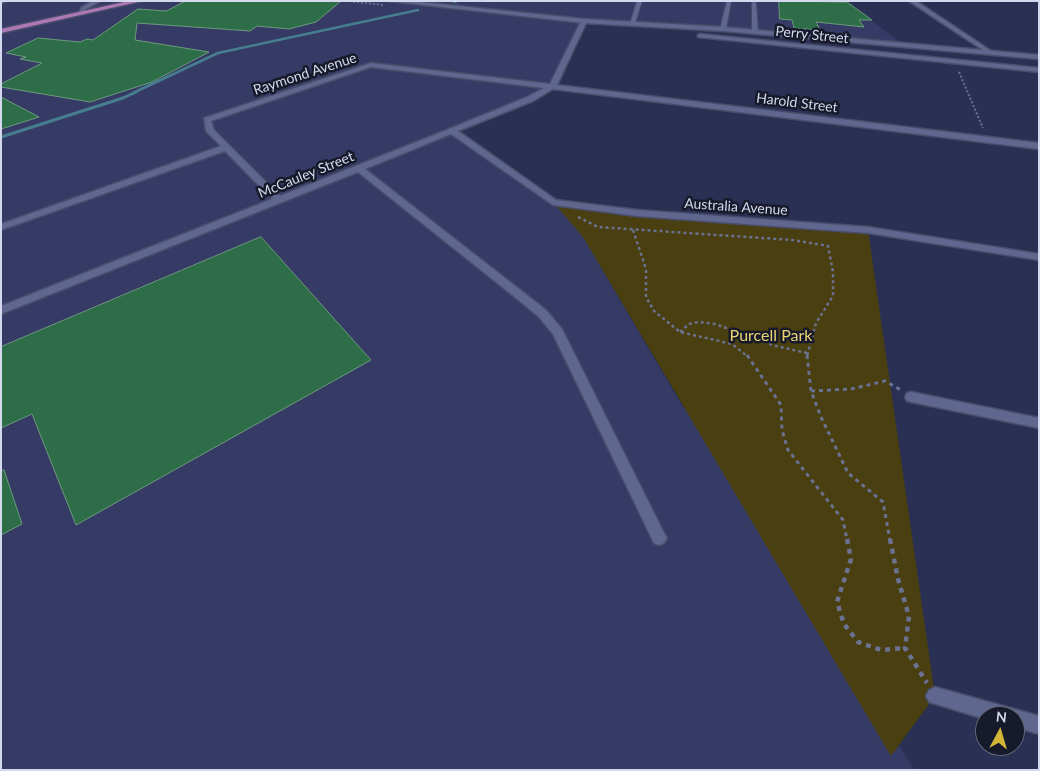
<!DOCTYPE html>
<style>
body{margin:0}
#map{position:relative;width:1040px;height:771px;overflow:hidden;background:#2a3054;font-family:Lato,sans-serif}
canvas{display:block}
.frame{position:absolute;inset:0;border:2px solid #d3d8ef;pointer-events:none}
.north{position:absolute;left:975px;top:706px;width:50px;height:50px;box-sizing:border-box;background:#171a2a;border:1px solid #626679;border-radius:50%;rotate:6deg;font-size:14px;font-weight:700;line-height:20px;text-align:center;color:#d3d8ef}
.north::after{content:'';display:block;margin:auto;width:18px;height:22px;background:#d3b635;clip-path:polygon(50% 0,100% 100%,50% 72%,0 100%)}
</style>
<div id="map">
<canvas width="1040" height="771"></canvas>
<div class="frame"></div>
<div class="north">N</div>
</div>
<script>
const ctx = document.querySelector('canvas').getContext('2d');
ctx.lineJoin = 'round';
function fillPath(path, color) { ctx.fillStyle = color; ctx.fill(path, 'evenodd'); }
function stroke(path, color, width, dash) { ctx.strokeStyle = color; ctx.lineWidth = width; ctx.lineCap = dash ? 'butt' : 'round'; ctx.setLineDash(dash || []); ctx.stroke(path); }
function label(font, color, halo, rows, align = 'center') {
  ctx.font = font + ' Lato,sans-serif'; ctx.lineWidth = 5; ctx.setLineDash([]); ctx.textBaseline = 'middle'; ctx.strokeStyle = halo; ctx.fillStyle = color; for (const [text, x, y, turn = 0] of rows) {
    ctx.save(); ctx.translate(x, y); ctx.rotate((+turn || 0) * Math.PI / 180); ctx.textAlign = isNaN(turn) ? turn : align; if (halo) ctx.strokeText(text, 0, 0); ctx.fillText(text, 0, 0); ctx.restore();
  }
}
const built = new Path2D(`
 M1,1H846L904,45L723,29L584,21L552,87L453,131L553,202L583,237L682,406L710,431L914,770H1Z`);
const green = new Path2D(`
 M553,202L637,213L868,230L935,696L891,756L583,237Z`);
const streamFar1 = new Path2D(`
 M454,2L457,1
 M133,93L218,53L418,10`);
const stream = new Path2D(`
 M1,137L123,98L136,92`);
const building = new Path2D(`
 M186,1H341L316,22L289,29L257,26L250,31L137,23L135,40L209,52L152,82L90,102L1,87V84L42,63L20,59L26,57L6,53L38,38L80,42L87,39L93,40L138,9L166,11Z
 M779,1L847,2L872,20H859L864,27L816,22L820,30L794,28L792,20L780,19Z
 M1,97L39,117L1,129Z
 M261,237L371,360L76,525L32,414L1,428V347Z
 M1,470H4L22,524L1,535Z`);
const pathFar3 = new Path2D(`
 M349,1L383,5
 M959,72L983,128`);
const pathFar2 = new Path2D(`
 M578,217L598,227L792,240L828,246L833,272V296L816,323L807,356
 M633,230L646,269V297L654,311L680,332L732,344L747,356
 M680,332L689,324L699,322L715,324L776,346L807,353`);
const pathFar1 = new Path2D(`
 M747,355L781,405L782,430L788,450L843,520L847,540
 M807,355L811,391L821,417L848,473L883,502L890,540
 M811,391L851,389L885,381L901,390`);
const path = new Path2D(`
 M847,539L851,559L837,602L844,624L858,642L881,650L905,648
 M890,539L898,579L909,616L905,648L927,683`);
const service = new Path2D(`
 M1,1H7L1,4Z
 M637,1H642L635,23L630,24Z
 M727,1H731L726,29L723,31L720,29Z
 M754,2L756,3L758,32L755,34L752,32V3Z`);
const minor = new Path2D(`
 M93,1H101L86,9L81,15H77L82,7Z
 M909,1H916L994,53L989,54Z
 M584,19L587,21L557,85L1039,143V149L553,89L533,101L458,131L556,200L637,210L868,227L1039,254V260L868,233L637,216L553,205L451,134L365,169L546,310L562,329L664,533L667,538L664,543L659,545L654,543L553,334L538,316L521,302L358,172L1,314V306L272,199L225,151L1,230V224L221,146L206,131L204,118L371,63L550,84L581,21ZM371,67L544,88L527,97L449,129L280,196L214,130L211,121Z
 M911,392L1039,418V428L911,402L907,401L905,397L907,393Z
 M935,687L1039,716V734L1015,727V716H985V719L929,702L926,696L929,690Z`);
const tertiary = new Path2D(`
 M388,1H411L584,19L723,27L1039,55V59L723,31L584,23Z
 M700,34L1039,68V72L698,37V35Z`);
const primary = new Path2D(`
 M129,1H142L1,33V29Z`);
const farStreetnames = [
 ["Perry Street",812,35,6],
 ["Raymond Avenue",305,74,-18],
 ["Harold Street",797,103,7],
 ["McCauley Street",306,175,-22],
 ["Australia Avenue",736,207,4]
];
const parkNames = [
 ["Purcell Park",771,336]
];
fillPath(built, '#353b64');
fillPath(green, '#4a3f10');
stroke(streamFar1, '#467e90', 2.5);
stroke(stream, '#467e90', 3);
fillPath(building, '#2d6e49');
stroke(building, '#6d997d', 1);
stroke(service, '#494d6b', 2);
stroke(minor, '#494d6b', 3);
stroke(tertiary, '#494d6b', 3);
stroke(primary, '#494d6b', 3);
stroke(pathFar3, '#6b7190', 2, [2, 2]);
stroke(pathFar2, '#6b7190', 2.5, [3, 3]);
stroke(pathFar1, '#6b7190', 3, [4, 4]);
stroke(path, '#6b7190', 4.5, [5, 5]);
fillPath(service, '#5f678f');
fillPath(minor, '#5f678f');
fillPath(tertiary, '#5f678f');
fillPath(primary, '#ae78b4');
label('14px', '#d3d8ef', '#171a2a', farStreetnames);
label('16px', '#ebd372', '#171a2a', parkNames);
</script>
